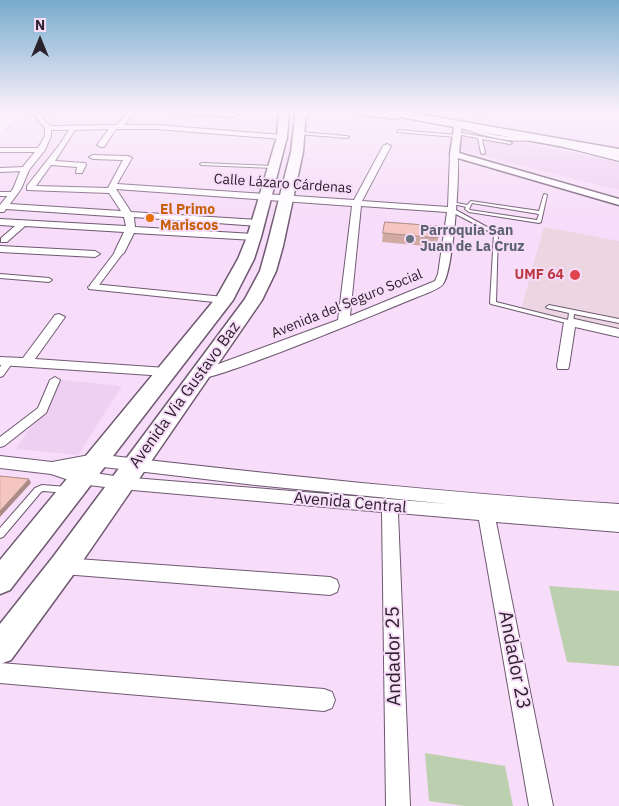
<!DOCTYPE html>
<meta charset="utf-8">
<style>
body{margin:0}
#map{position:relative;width:619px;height:806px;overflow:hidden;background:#f7ddf9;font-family:"IBM Plex Sans",sans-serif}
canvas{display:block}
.north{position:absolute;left:15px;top:15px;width:50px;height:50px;-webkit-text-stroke:4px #f7ddf9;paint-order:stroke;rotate:0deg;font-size:14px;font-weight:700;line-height:20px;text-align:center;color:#2c222d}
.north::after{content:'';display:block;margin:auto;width:18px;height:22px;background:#2c222d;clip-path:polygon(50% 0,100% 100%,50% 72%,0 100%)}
</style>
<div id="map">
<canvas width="619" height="806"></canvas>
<div class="north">N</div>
</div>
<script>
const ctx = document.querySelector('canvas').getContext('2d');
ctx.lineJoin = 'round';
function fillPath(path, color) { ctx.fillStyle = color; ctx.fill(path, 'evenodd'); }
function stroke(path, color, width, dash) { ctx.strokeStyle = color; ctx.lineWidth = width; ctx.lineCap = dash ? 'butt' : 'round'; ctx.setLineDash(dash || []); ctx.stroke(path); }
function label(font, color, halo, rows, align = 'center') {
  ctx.font = font + ' "IBM Plex Sans",sans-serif'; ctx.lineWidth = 4; ctx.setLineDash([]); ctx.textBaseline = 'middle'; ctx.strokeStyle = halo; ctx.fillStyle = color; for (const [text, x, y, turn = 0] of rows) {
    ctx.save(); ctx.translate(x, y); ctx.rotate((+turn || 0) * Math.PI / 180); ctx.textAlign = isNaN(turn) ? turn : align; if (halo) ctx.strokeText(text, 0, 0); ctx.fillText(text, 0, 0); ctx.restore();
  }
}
const built = new Path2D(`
 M462,131L619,162V190L460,150Z
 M62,380L122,386L78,455L16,449Z`);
const medical = new Path2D(`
 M544,227L619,241V332L521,309Z`);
const green = new Path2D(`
 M549,586L619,591V666L567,662Z
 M425,753L505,766L513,806H465L429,801Z`);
const service = new Path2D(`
 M35,110H39L50,114L39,117L38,115L45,114L37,111L29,113L27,112Z
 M460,125C468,127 477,131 486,133C501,137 517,138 533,138L535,139C515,145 479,135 460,127Z
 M398,130L456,135L458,136L456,137L397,132Z
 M299,132L347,136L349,137L347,138L298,134Z
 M457,132L510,142L512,143L510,144L482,139L485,153L483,154L481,153L478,138L456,134Z
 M202,163L273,166L275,167L273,168L201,165L200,164Z
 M544,194L547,195L541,222L539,223L469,212L465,209L466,207L450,203L452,202L467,205L471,201L539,211ZM472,203L539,214L537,220L470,210L469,209Z
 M450,209H454L498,233L496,302L568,320L569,313L547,308L546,307L549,305L619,319V323L574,314L573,322L570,324L491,304L490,303L494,234L450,211Z
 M0,274L49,278L52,280L49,282L0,278Z
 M42,485L67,487L70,488L71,490L70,492L67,493L43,491L41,492L3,537L0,538V528L35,488Z`);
const pedestrian = new Path2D(`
 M0,168L25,167L28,169L25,171L0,172Z
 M0,192H13L16,194L13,196H0Z
 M116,251L123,253L96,289H90V285Z
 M8,359L13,362L3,376L0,377V367L5,360Z
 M55,377L60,380L46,413L4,446L0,447V437L38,408L50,380Z`);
const minor = new Path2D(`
 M19,110L38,113L50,126L117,125L130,110H136L124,125H156L282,135L285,137L282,139L156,129H116L104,147H101L97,145L109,129L75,130L55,161L85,163L86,165L82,173H76L77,167L51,165L36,186L108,188L123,160L93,159L89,157L93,155L128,156L132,158L117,184L354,200L383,146L387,144L391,146L362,201L448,207L450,154L457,152C461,168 453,273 443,284C440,288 434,290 430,292C399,304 211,384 194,379L192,376L194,373L338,320L352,206L116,189L131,212L258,220L263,223L258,226L134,217L135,227L254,234L259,237L254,240L134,233L124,253L119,256L114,253L124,232L25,226L7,242H1V238L15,226L0,225V219L126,226L124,217L6,209L4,212H0V205L13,189L21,169L35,152H0V148H38L45,136V128L34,115L19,112ZM51,130H69L60,144L27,186V190L109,193L121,211L10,204L21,189L29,170L45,150L51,136ZM361,206L447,212L438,274L435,281L350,316Z
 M166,110L234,113L237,115L234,117L168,113L165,111Z
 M483,110H489L482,116H478V114Z
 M564,143L619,157V161L564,147Z
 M0,246L95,251L100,254L95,257L0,252Z
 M93,284L224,297L230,300L224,303L89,289L88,287Z
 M59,314L65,317L35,359L166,368L172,372L166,376L0,365V357L23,358L55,315Z
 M570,318L619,329V337L575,327L569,366L568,369H558L557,366L564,322Z
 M95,454C269,474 444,493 619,504V532L496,522L553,806H529L479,520L398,513L410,806H386L382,512L121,489L81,484L51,474L0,468V456L52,462ZM95,466L255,485L449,504L121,477L75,470Z
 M63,558L330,577L337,580L339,586L337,592L330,595L63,574L57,572L54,566L57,560Z
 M0,663L324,689L332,692L335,700L332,708L324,711L0,683Z`);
const tertiary = new Path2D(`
 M455,122L462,124L459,153L619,199V205L451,156L450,154Z`);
const primary = new Path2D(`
 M279,110H289L287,137L261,237L254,259L233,300L10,590L0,594V560L216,298L238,259L247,237L277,137Z
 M296,110H306L303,152L283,246L276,271L262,300L73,575L11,660L0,664V624L53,557L245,299L260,271L267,246L291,152Z`);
const trunk = new Path2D(`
 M0,110H9L0,116Z
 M305,110H318L304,117H296L295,115Z
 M349,110H396L619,149V157L400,117L395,119L354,113Z`);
const motorwayBridge = new Path2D(`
 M0,125L16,110`);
const wall = new Path2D(`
 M383,233L438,238L436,247L382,242Z`);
const shadedWall = new Path2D(`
 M29,479L31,483L0,517V511Z`);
const building = new Path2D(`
 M385,222L438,226V238L383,233Z
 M0,476L29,479L0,511Z`);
const markers = [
 [150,218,5,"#e8710a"],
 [410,239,5,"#6b7280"],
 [575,275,6,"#e0444e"]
];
const farStreetnames = [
 ["Calle Lázaro Cárdenas",283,184,4],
 ["Avenida del Seguro Social",347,304,-22]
];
const farFoodnames = [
 ["El Primo",160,210],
 ["Mariscos",160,226]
];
const farWorshipnames = [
 ["Parroquia San",420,231],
 ["Juan de La Cruz",420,247]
];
const farHealthnames = [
 ["UMF 64",564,275]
];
const streetNames = [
 ["Avenida Via Gustavo Baz",185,395,-54],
 ["Avenida Central",350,503,5]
];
const nearStreetnames = [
 ["Andador 25",394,656,-91],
 ["Andador 23",514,660,79]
];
fillPath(built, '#efd0f2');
fillPath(medical, '#ecd6e2');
fillPath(green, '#bcd0b0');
stroke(service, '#6f5971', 2);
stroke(pedestrian, '#6f5971', 2);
stroke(minor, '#6f5971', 2);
stroke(tertiary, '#6f5971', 3);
stroke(primary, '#6f5971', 3);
stroke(trunk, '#6f5971', 3);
fillPath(service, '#fff');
fillPath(pedestrian, '#fff');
fillPath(minor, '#fff');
fillPath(tertiary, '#fff');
fillPath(primary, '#fff');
fillPath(trunk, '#fff');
stroke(motorwayBridge, '#6f5971', 14, []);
stroke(motorwayBridge, '#fff', 13);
fillPath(wall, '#d2aaa4');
fillPath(shadedWall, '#ab8b86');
fillPath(building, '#f4c6bf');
stroke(building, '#ab8b86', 1);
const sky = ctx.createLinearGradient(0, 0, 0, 222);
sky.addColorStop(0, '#77accc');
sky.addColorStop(0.5, '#fbf0fc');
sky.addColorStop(1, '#fbf0fc00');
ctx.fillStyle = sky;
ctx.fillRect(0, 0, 619, 222);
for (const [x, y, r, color] of markers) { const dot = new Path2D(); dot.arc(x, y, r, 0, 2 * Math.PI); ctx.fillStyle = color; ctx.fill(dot); stroke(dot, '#f7ddf9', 2); }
label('14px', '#2c222d', '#f7ddf9', farStreetnames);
label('bold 14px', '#c56008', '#f7ddf9', farFoodnames, 'left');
label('bold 14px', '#5b616d', '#f7ddf9', farWorshipnames, 'left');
label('bold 14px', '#be3a42', '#f7ddf9', farHealthnames, 'right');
label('16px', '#2c222d', '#f7ddf9', streetNames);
label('19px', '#2c222d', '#f7ddf9', nearStreetnames);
</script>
